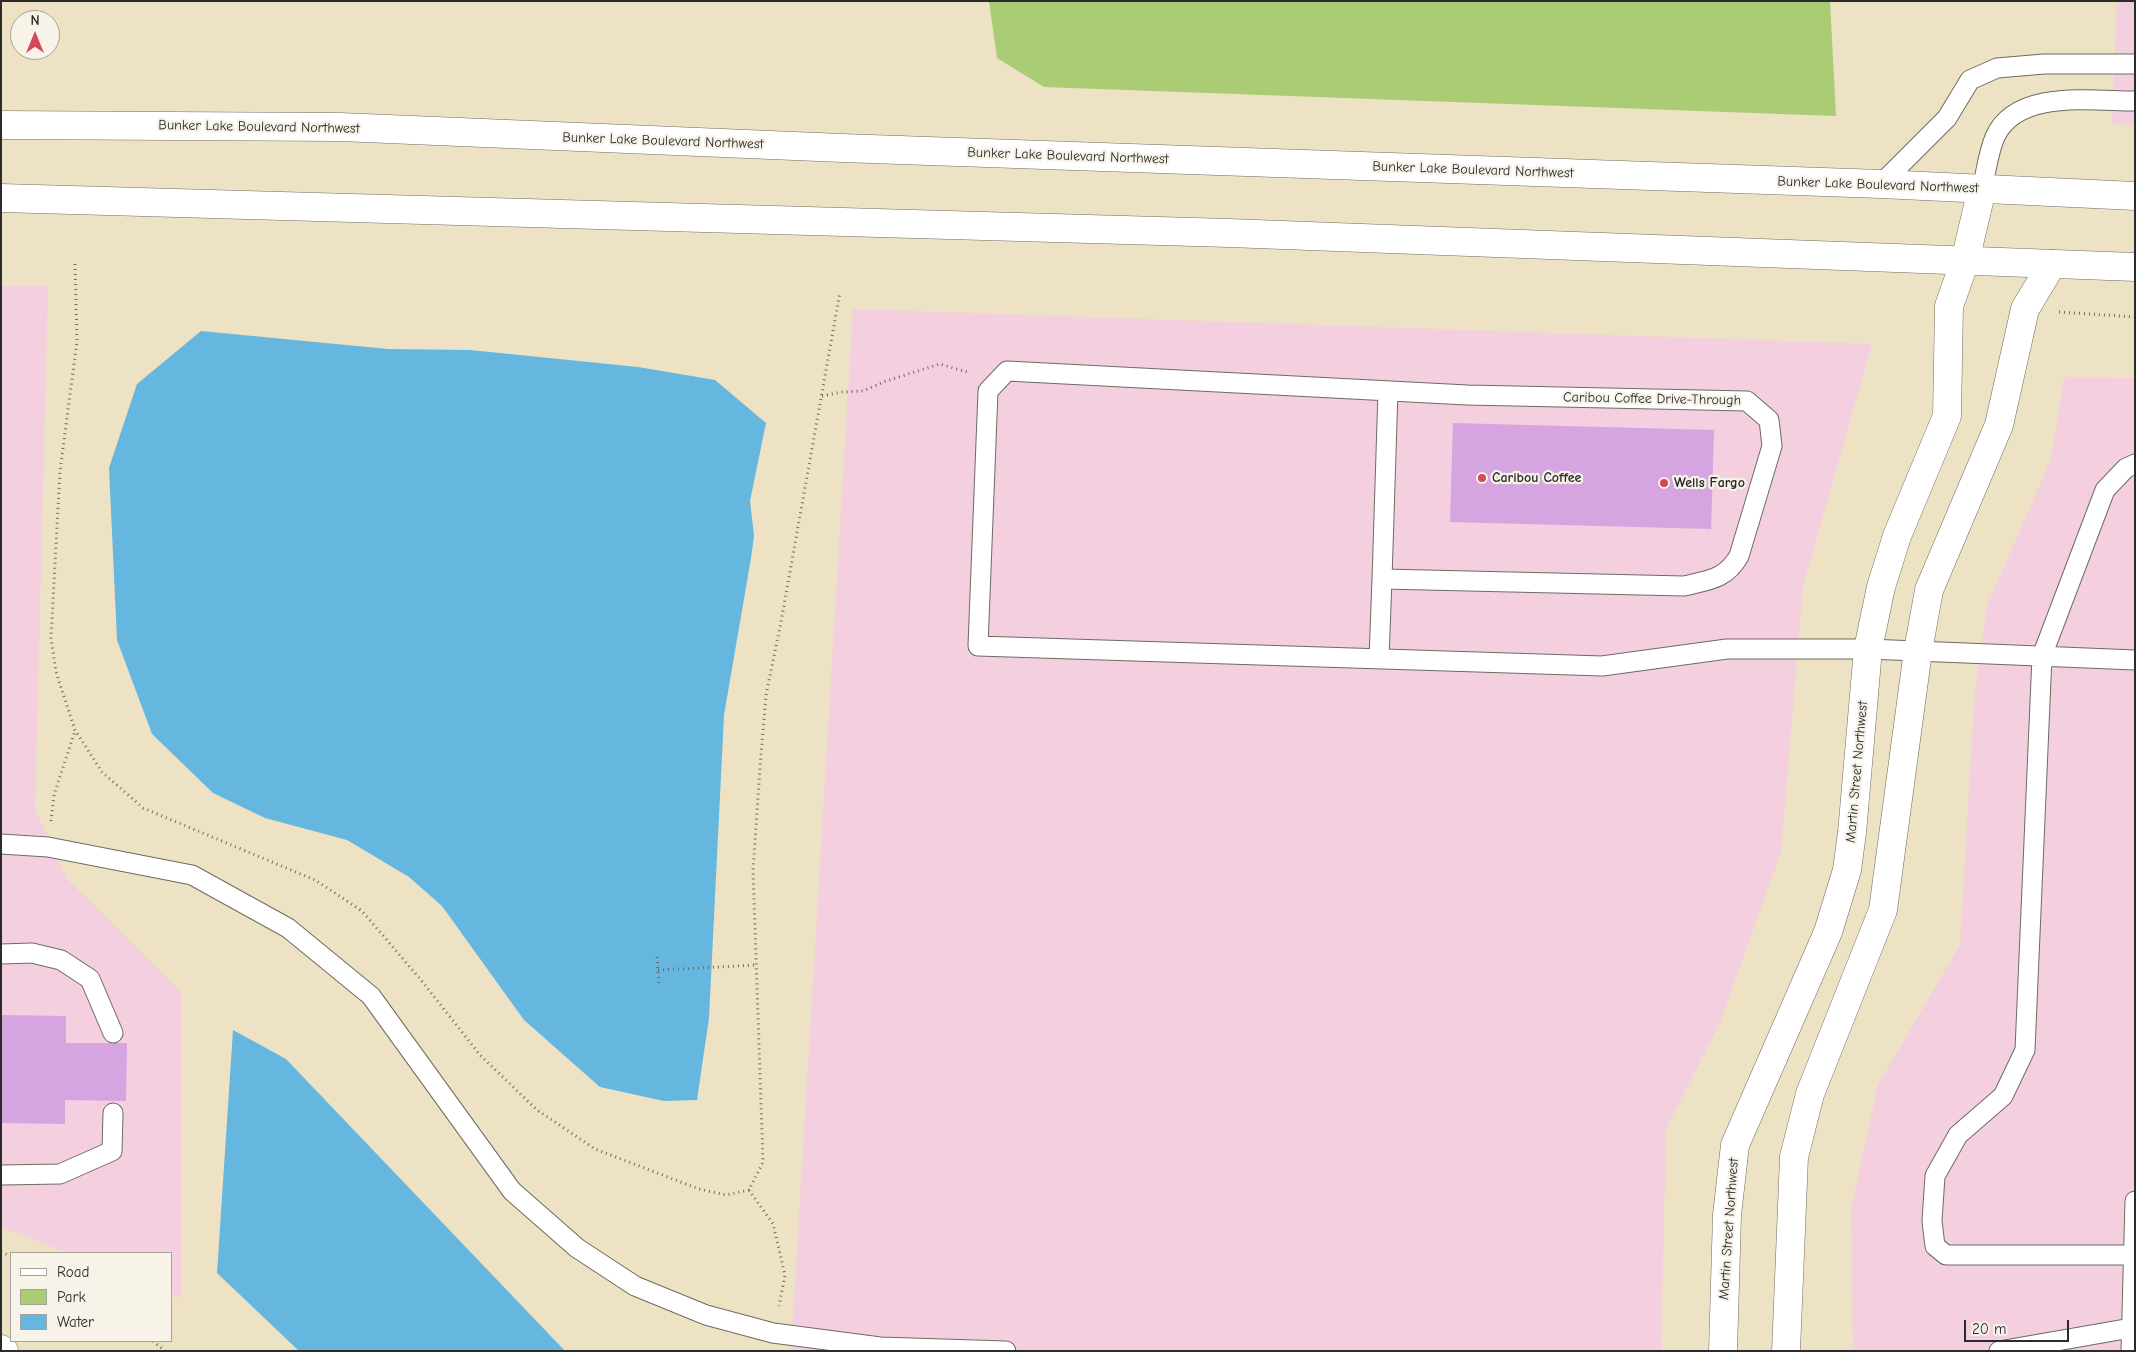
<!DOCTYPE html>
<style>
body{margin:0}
#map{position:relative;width:2136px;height:1352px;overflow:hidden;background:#ede2c3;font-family:"Comic Neue",sans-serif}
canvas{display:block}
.frame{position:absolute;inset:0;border:2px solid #2b2b2b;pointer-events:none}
.legend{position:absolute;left:10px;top:1252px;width:162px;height:90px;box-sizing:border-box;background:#f7f3e8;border:1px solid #a5a39c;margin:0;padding:6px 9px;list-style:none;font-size:15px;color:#2b2b2b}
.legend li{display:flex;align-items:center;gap:10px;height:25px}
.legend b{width:25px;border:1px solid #a5a39c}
.north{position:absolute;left:10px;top:10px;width:50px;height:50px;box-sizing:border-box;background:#f7f3e8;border:1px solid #a5a39c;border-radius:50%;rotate:0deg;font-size:14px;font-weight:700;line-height:20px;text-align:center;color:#2b2b2b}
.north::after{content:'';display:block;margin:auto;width:18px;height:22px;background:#d1495b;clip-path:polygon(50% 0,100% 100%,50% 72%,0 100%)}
.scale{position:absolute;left:1964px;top:1320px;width:105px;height:22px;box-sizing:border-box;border:2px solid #2b2b2b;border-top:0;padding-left:6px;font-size:15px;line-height:18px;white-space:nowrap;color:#2b2b2b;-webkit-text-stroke:4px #f7f3e8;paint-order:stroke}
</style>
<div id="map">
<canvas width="2136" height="1352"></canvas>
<div class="frame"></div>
<ul class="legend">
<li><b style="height:6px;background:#fff"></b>Road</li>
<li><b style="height:14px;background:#a9cc74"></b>Park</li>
<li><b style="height:14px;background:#65b7e0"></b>Water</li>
</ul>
<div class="north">N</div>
<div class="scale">20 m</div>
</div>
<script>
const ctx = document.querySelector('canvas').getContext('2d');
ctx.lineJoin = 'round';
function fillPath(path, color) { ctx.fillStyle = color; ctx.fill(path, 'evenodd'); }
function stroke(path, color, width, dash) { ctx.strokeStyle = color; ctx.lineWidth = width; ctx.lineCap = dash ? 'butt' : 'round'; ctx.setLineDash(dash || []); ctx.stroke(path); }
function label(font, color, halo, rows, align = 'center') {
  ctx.font = font + ' "Comic Neue",sans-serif'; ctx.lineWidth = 4.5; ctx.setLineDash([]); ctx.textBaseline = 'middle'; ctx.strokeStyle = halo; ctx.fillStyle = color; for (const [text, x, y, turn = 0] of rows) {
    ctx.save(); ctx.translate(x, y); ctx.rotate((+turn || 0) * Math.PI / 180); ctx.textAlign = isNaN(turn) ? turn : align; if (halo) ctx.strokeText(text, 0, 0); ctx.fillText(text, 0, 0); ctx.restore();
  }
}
const built = new Path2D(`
 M2117,1H2135V125L2112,124Z
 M1,286H48L35,810L67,879L181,992V1298L171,1295V1253H68L1,1227Z
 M853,309L1872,344L1803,586L1781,852L1720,1022L1666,1129L1661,1351H791Z
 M2064,377L2135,378V1351H1853L1851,1209L1878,1085L1960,945L1975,689L1987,606L2051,459Z`);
const green = new Path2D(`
 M989,1H1830L1836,116L1044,87L997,58Z`);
const water = new Path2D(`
 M201,331L388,349L470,350L638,367L715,380L766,423L750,501L754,536L751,558L724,715L709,1018L697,1100L664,1101L600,1087L524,1020L442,906L409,877L347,840L265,818L213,793L152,734L117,640L109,468L137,384Z
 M233,1030L286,1059L565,1351H299L217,1273Z`);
const building = new Path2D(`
 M1453,423L1714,430L1711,529L1450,522Z
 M1,1015L66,1016V1043H127L126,1101L65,1100V1124L1,1123Z`);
const path = new Path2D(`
 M75,264L77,341L60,471L51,638L56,672L75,730L102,772L143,808L315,880L362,911L421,980L480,1055L537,1110L595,1149L699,1189L726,1195L749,1190L763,1162L753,870L761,754L766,695L781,622L840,292
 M2059,312L2135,317
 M822,396L842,392L863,391L886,381L940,364L967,372
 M51,821L54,795L75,731
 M657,957L659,985
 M658,970L756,965
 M749,1190L773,1224L785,1275L779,1306
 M1,1252L11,1256
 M153,1341L165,1351`);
const lane = new Path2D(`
 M1881,184L1947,118L1970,80L1997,68L2044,64H2135
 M1982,189C1986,173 1988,153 1995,137C2016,89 2092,101 2135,101
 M1382,579L1388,391
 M1379,659L1382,579L1684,586C1709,580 1726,579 1739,556L1772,446L1769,420L1747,401L1467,395L1007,371L988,391L978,646L1602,666L1727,649H1868L2135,660
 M1,844L48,847L192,875L288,928L371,996L512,1191L577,1248L635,1286L706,1315L773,1333L880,1347L1006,1351
 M1,954L32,953L61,960L90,979L113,1033
 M1,1175L60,1174L112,1151L113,1113
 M2133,1255H1946L1935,1246L1932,1221L1935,1176L1958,1135L2003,1096L2025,1050L2042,656L2105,490L2126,468L2135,464
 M1999,1351L2131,1328
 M2131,1351L2135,1201`);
const street = new Path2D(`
 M1723,1351L1727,1215L1735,1145L1828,932L1847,870L1852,833L1868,649L1881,587L1897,536L1947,416L1949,306L1965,261L1982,189
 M1786,1351L1794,1157L1810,1094L1883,910L1918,651L1929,590L1999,425L2025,309L2052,264`);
const secondary = new Path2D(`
 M1,125L340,127L842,148L1881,184L2135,196
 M1,198L1229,233L2135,267
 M1,1349L4,1351`);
const markers = [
 [1482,478,5,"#d1495b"],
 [1664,483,5,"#d1495b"]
];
const streetNames = [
 ["Bunker Lake Boulevard Northwest",259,127,1],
 ["Bunker Lake Boulevard Northwest",663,141,2],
 ["Bunker Lake Boulevard Northwest",1068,156,2],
 ["Bunker Lake Boulevard Northwest",1473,170,2],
 ["Bunker Lake Boulevard Northwest",1878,185,2],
 ["Caribou Coffee Drive-Through",1652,399,1],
 ["Martin Street Northwest",1857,772,-85],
 ["Martin Street Northwest",1729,1229,-86]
];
const poiNames = [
 ["Caribou Coffee",1492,478],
 ["Wells Fargo",1674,483]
];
fillPath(built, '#f3cfdf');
fillPath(green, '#a9cc74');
fillPath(water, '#65b7e0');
fillPath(building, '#d5a4e1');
stroke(lane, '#6f6b60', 21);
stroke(street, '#6f6b60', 29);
stroke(secondary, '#6f6b60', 29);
stroke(path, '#6f6b60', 3, [1, 4]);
stroke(lane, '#fff', 19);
stroke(street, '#fff', 28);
stroke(secondary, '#fff', 28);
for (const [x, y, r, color] of markers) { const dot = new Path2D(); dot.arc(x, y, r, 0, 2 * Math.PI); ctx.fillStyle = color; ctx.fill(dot); stroke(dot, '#f7f3e8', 2); }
label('14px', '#2b2b2b', '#f7f3e8', streetNames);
label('bold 14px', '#2b2b2b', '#f7f3e8', poiNames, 'left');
</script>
